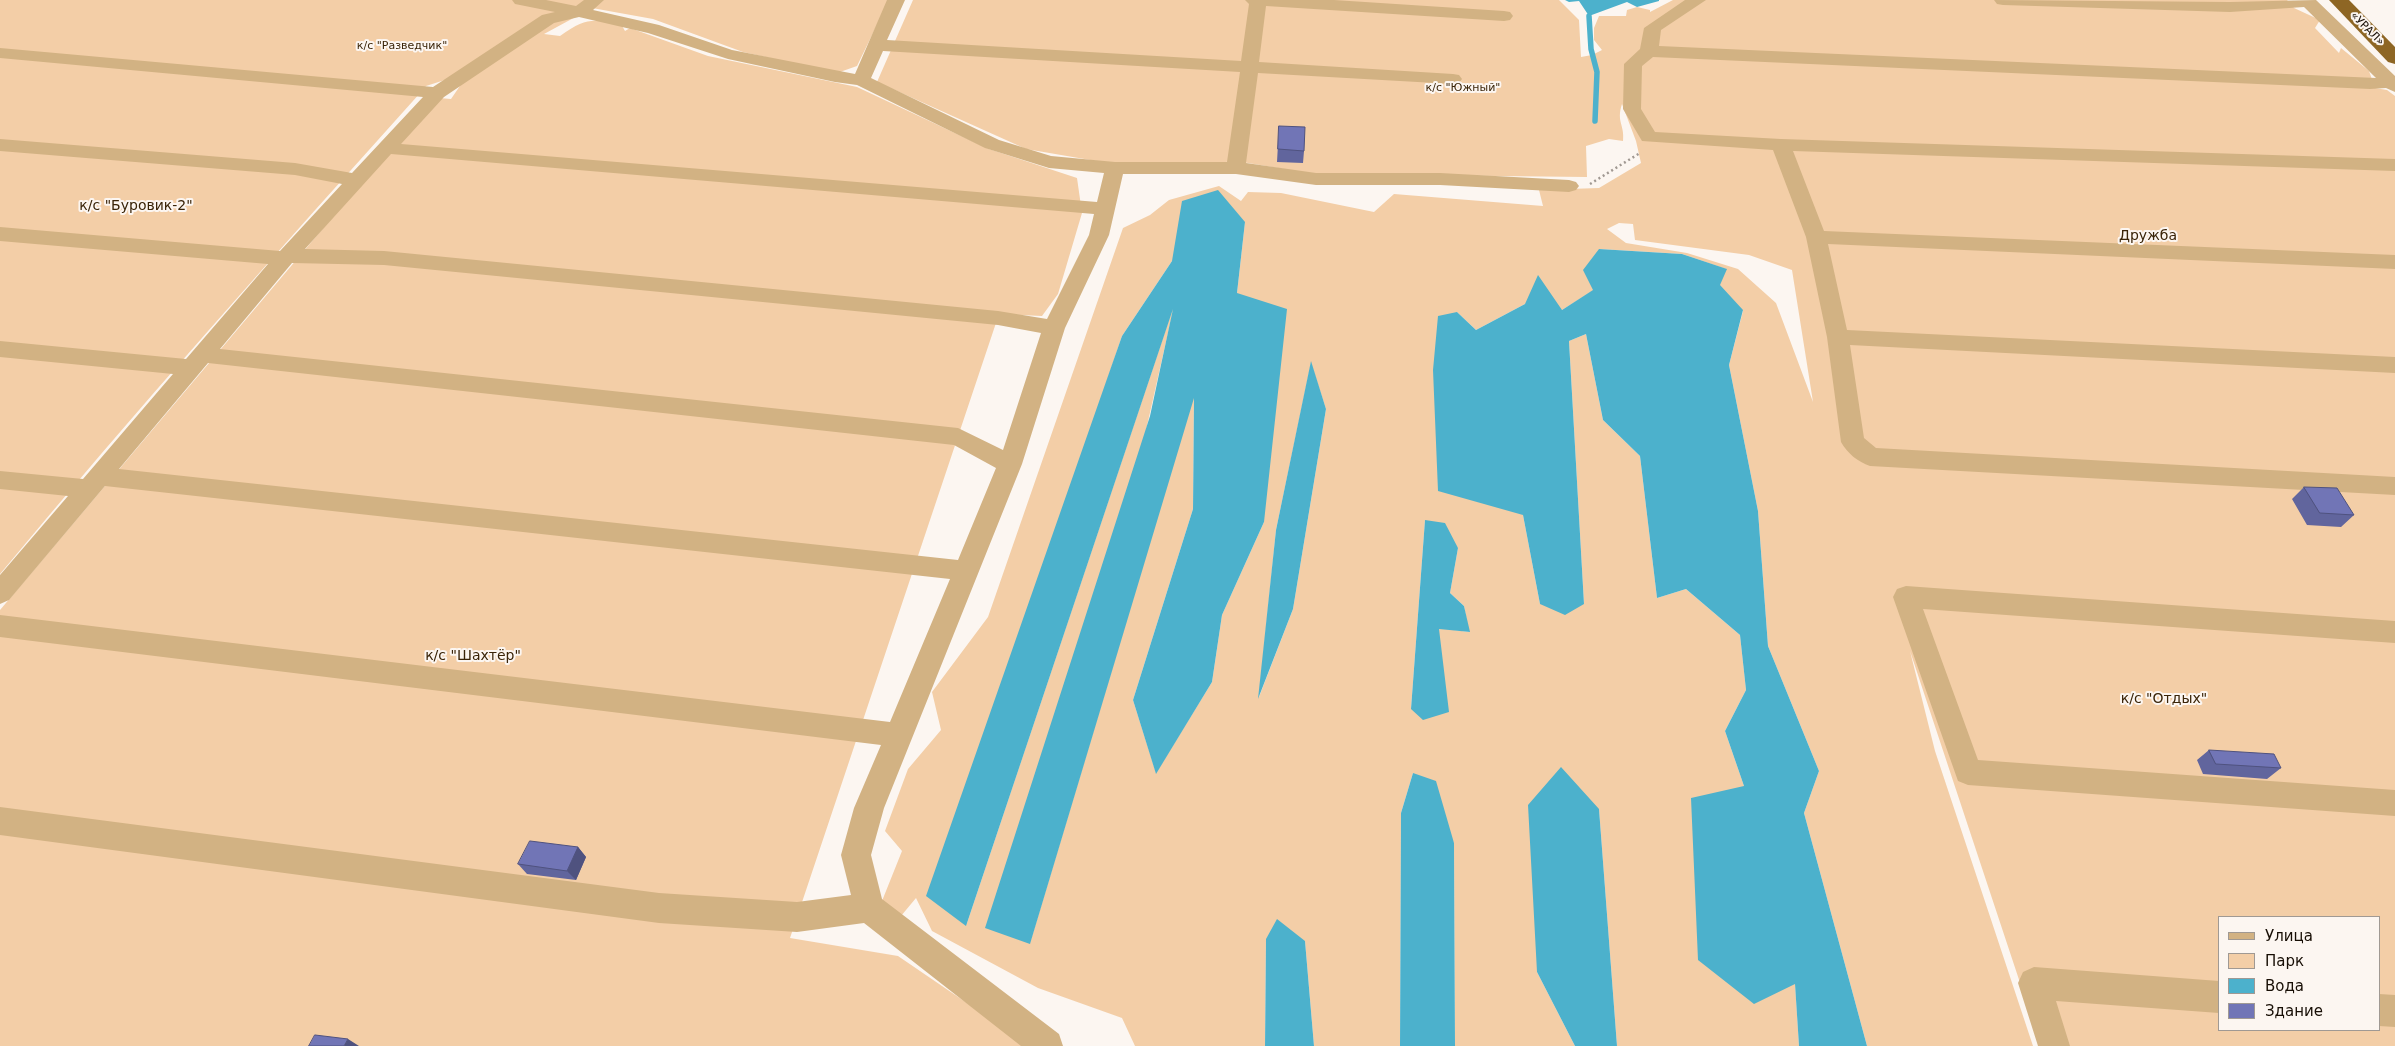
<!DOCTYPE html>
<meta charset="utf-8">
<style>
body{margin:0}
#map{position:relative;width:2395px;height:1046px;overflow:hidden;background:#fcf6f1;font-family:"DejaVu Sans",sans-serif}
canvas{display:block}
.legend{position:absolute;left:2218px;top:916px;width:162px;height:115px;box-sizing:border-box;background:#fcf6f1;border:1px solid #a09993;margin:0;padding:6px 9px;list-style:none;font-size:15px;color:#170e05}
.legend li{display:flex;align-items:center;gap:10px;height:25px}
.legend b{width:25px;border:1px solid #a09993}
</style>
<div id="map">
<canvas width="2395" height="1046"></canvas>
<ul class="legend">
<li><b style="height:6px;background:#d2b283"></b>Улица</li>
<li><b style="height:14px;background:#f3cea7"></b>Парк</li>
<li><b style="height:14px;background:#4cb1cc"></b>Вода</li>
<li><b style="height:14px;background:#7175b6"></b>Здание</li>
</ul>
</div>
<script>
const ctx = document.querySelector('canvas').getContext('2d');
ctx.lineJoin = 'round';
function fillPath(path, color) { ctx.fillStyle = color; ctx.fill(path, 'evenodd'); }
function stroke(path, color, width, dash) { ctx.strokeStyle = color; ctx.lineWidth = width; ctx.lineCap = dash ? 'butt' : 'round'; ctx.setLineDash(dash || []); ctx.stroke(path); }
function label(font, color, halo, rows, align = 'center') {
  ctx.font = font + ' "DejaVu Sans",sans-serif'; ctx.lineWidth = 4; ctx.setLineDash([]); ctx.textBaseline = 'middle'; ctx.strokeStyle = halo; ctx.fillStyle = color; for (const [text, x, y, turn = 0] of rows) {
    ctx.save(); ctx.translate(x, y); ctx.rotate((+turn || 0) * Math.PI / 180); ctx.textAlign = isNaN(turn) ? turn : align; if (halo) ctx.strokeText(text, 0, 0); ctx.fillText(text, 0, 0); ctx.restore();
  }
}
const green = new Path2D(`
 M0,0H889L857,66L837,73L743,52L653,19L592,8L544,34L560,36C586,18 591,19 621,24L625,31L630,28L708,56L857,87L989,149L1077,178L1082,213L1058,294L1042,316L999,314L790,938L898,956L1030,1046H0V610L391,148L439,98L451,99L477,61L451,78L426,86L421,92C278,251 136,410 0,574Z
 M913,0H1559L1579,20L1581,57L1592,55L1602,50L1594,40V28L1599,16H1626L1627,10L1637,7L1650,10V12L1673,0H2287L2294,8L2320,20L2315,28L2339,53L2341,48L2369,71L2375,88L2387,90L2395,96V1046H2041L1910,651L1935,751L2033,1046H1867L1804,813L1819,771L1768,646L1758,511L1729,365L1743,311L1719,285L1726,269L1682,254L1599,249L1594,290L1562,310L1525,304L1476,330L1457,312L1523,515L1540,604H1584L1569,341L1586,334L1603,420L1640,456L1657,598L1686,589L1740,635L1746,690L1725,731L1744,786L1795,983L1799,1046H1617L1599,809L1537,972L1575,1046H1455L1454,843L1413,773L1401,813L1400,1046H1314L1305,941L1266,939L1265,1046H1135L1122,1018L1038,988L932,931L916,898L901,916L882,901L902,851L885,831L908,769L941,730L932,692L988,617L1123,228L1150,215L1169,200L1219,186L1241,201L1248,192L1281,193L1374,212L1394,194L1543,206L1539,190L1599,188L1641,163L1636,141L1622,104C1616,122 1625,125 1623,141L1609,139L1586,146L1587,177L1314,174L1236,161L1205,164L1102,162L1026,149L877,82ZM1245,222L1237,293L1264,522L1222,615L1212,682L1156,773L1133,700L1193,509L1194,395L1030,943L1175,302L966,926L1087,440L1122,336L1172,261ZM1619,223L1633,224L1635,240L1749,255L1792,270L1813,402L1776,303L1738,269L1687,253L1626,243L1607,229ZM1311,363L1326,409L1293,609L1259,697L1276,530ZM1425,520L1458,548L1450,593L1464,606L1469,632L1439,628L1411,709ZM2219,917H2379V1030H2219Z`);
const water = new Path2D(`
 M1565,0H1659V1L1637,7L1627,2L1589,16L1579,1L1569,2Z
 M1218,190L1245,222L1237,293L1287,309L1264,522L1222,615L1212,682L1156,774L1133,700L1193,509L1194,398L1030,944L985,928L1150,416L1173,309L966,926L926,896L1122,336L1172,261L1182,201Z
 M1599,249L1682,254L1727,269L1720,285L1743,310L1729,365L1758,511L1768,646L1819,771L1804,813L1867,1046H1799L1795,984L1754,1004L1698,960L1691,798L1744,786L1725,731L1746,690L1740,635L1686,589L1657,598L1640,456L1603,420L1586,334L1569,341L1584,604L1565,615L1540,604L1523,515L1438,491L1433,370L1438,316L1457,312L1476,330L1525,304L1538,275L1562,310L1593,290L1583,270Z
 M1311,361L1326,409L1293,609L1258,699L1276,530Z
 M1425,520L1445,523L1458,548L1450,593L1464,606L1470,632L1439,629L1449,712L1423,720L1411,709Z
 M1561,767L1599,809L1617,1046H1575L1537,972L1528,805Z
 M1413,773L1436,781L1454,843L1455,1046H1400L1401,813Z
 M1277,919L1305,941L1314,1046H1265L1266,939Z`);
const stream = new Path2D(`
 M1589,16L1591,49L1597,72L1595,121`);
const path = new Path2D(`
 M1590,184L1640,153`);
const minor = new Path2D(`
 M512,0H546L576,6L584,0H604L593,10L659,25L732,50L855,74L887,0H905L887,40L1241,61L1249,4L1245,0H1334L1504,11L1510,12L1513,16L1510,20L1504,21L1266,6L1259,62L1453,74L1459,75L1462,79L1459,83L1453,84L1258,73L1246,163L1316,173H1440L1569,180L1576,182L1579,186L1576,190L1569,192L1440,185H1316L1236,174H1123L1109,235L1065,328L1022,464L884,808L871,855L882,899L1059,1034L1063,1046H1021L864,923L797,932L659,923L0,835V807L659,893L797,902L851,895L841,855L854,808L881,745L0,637V615L890,722L950,579L105,486L9,600L0,604V575L68,496L0,489V471L83,479L173,374L0,357V341L186,359L268,264L0,241V227L280,251L342,184L295,175L0,151V139L295,163L352,173L423,97L0,58V48L433,87L542,15L555,12L515,4ZM579,17L648,33L728,59L835,82L857,85L985,148L1049,168L1104,173L1097,202L401,144L444,97L554,23ZM883,51L1240,72L1227,162H1115L1051,156L999,140L871,78ZM391,154L1094,214L1089,235L1047,319L998,311L384,251L305,249ZM292,263L384,265L998,325L1041,333L1003,450L958,428L220,349ZM208,363L954,445L996,468L958,560L119,469Z
 M1685,0H1706L1661,30L1659,46L2376,78L2304,7L2230,12L2003,5L1997,4L1994,0L2230,2L2316,0L2395,76V92L2386,88L2370,89L1653,57L1642,66L1641,109L1655,132L1781,139L2395,159V171L1793,151L1824,231L2395,255V269L1828,244L1847,330L2395,357V373L1850,345L1864,438L1876,448L2395,477V495L1870,466C1858,462 1847,453 1841,442L1827,337L1806,237L1773,150L1642,141L1623,109L1624,64L1640,49L1644,28Z
 M1906,586L2395,621V643L1923,609L1978,760L2395,790V816L1968,785L1958,781L1893,597L1897,589Z
 M2034,967L2219,981V1013L2056,1001L2070,1046H2038L2018,983L2023,972Z
 M2379,994L2395,995V1027L2379,1026Z`);
const highway = new Path2D(`
 M2329,0H2349L2395,47V64L2388,62Z`);
const wall = new Path2D(`
 M1279,126L1304,151L1303,163L1277,162Z
 M2304,487L2354,515L2341,527L2307,525L2292,499Z
 M2209,750L2281,768L2267,779L2203,774L2197,760Z
 M578,847L586,857L576,880L527,874L518,864Z`);
const shadedWall = new Path2D(`
 M578,847L586,857L576,880L567,871Z
 M348,1039L359,1046H344Z`);
const building = new Path2D(`
 M1279,126L1305,127L1304,151L1278,149Z
 M2304,487L2337,488L2354,515L2320,513Z
 M2209,750L2274,754L2281,768L2216,764Z
 M530,841L578,847L567,871L518,864Z
 M315,1035L348,1039L344,1046H309Z`);
const farStreetnames = [
 ["«УРАЛ»",2367,29,45]
];
const farParknames = [
 ["к/с \"Разведчик\"",402,46],
 ["к/с \"Южный\"",1463,88]
];
const parkNames = [
 ["к/с \"Буровик-2\"",136,206],
 ["Дружба",2148,236],
 ["к/с \"Шахтёр\"",473,656],
 ["к/с \"Отдых\"",2164,699]
];
fillPath(green, '#f3cea7');
fillPath(water, '#4cb1cc');
stroke(stream, '#4cb1cc', 5.5);
stroke(path, '#a09892', 2.5, [2, 3]);
fillPath(minor, '#d2b283');
fillPath(highway, '#8e6624');
fillPath(wall, '#61659d');
fillPath(shadedWall, '#4f527f');
fillPath(building, '#7175b6');
stroke(building, '#4f527f', 1);
label('11px', '#170e05', '#fcf6f1', farStreetnames);
label('11px', '#3a2408', '#fcf6f1', farParknames);
label('14px', '#3a2408', '#fcf6f1', parkNames);
</script>
